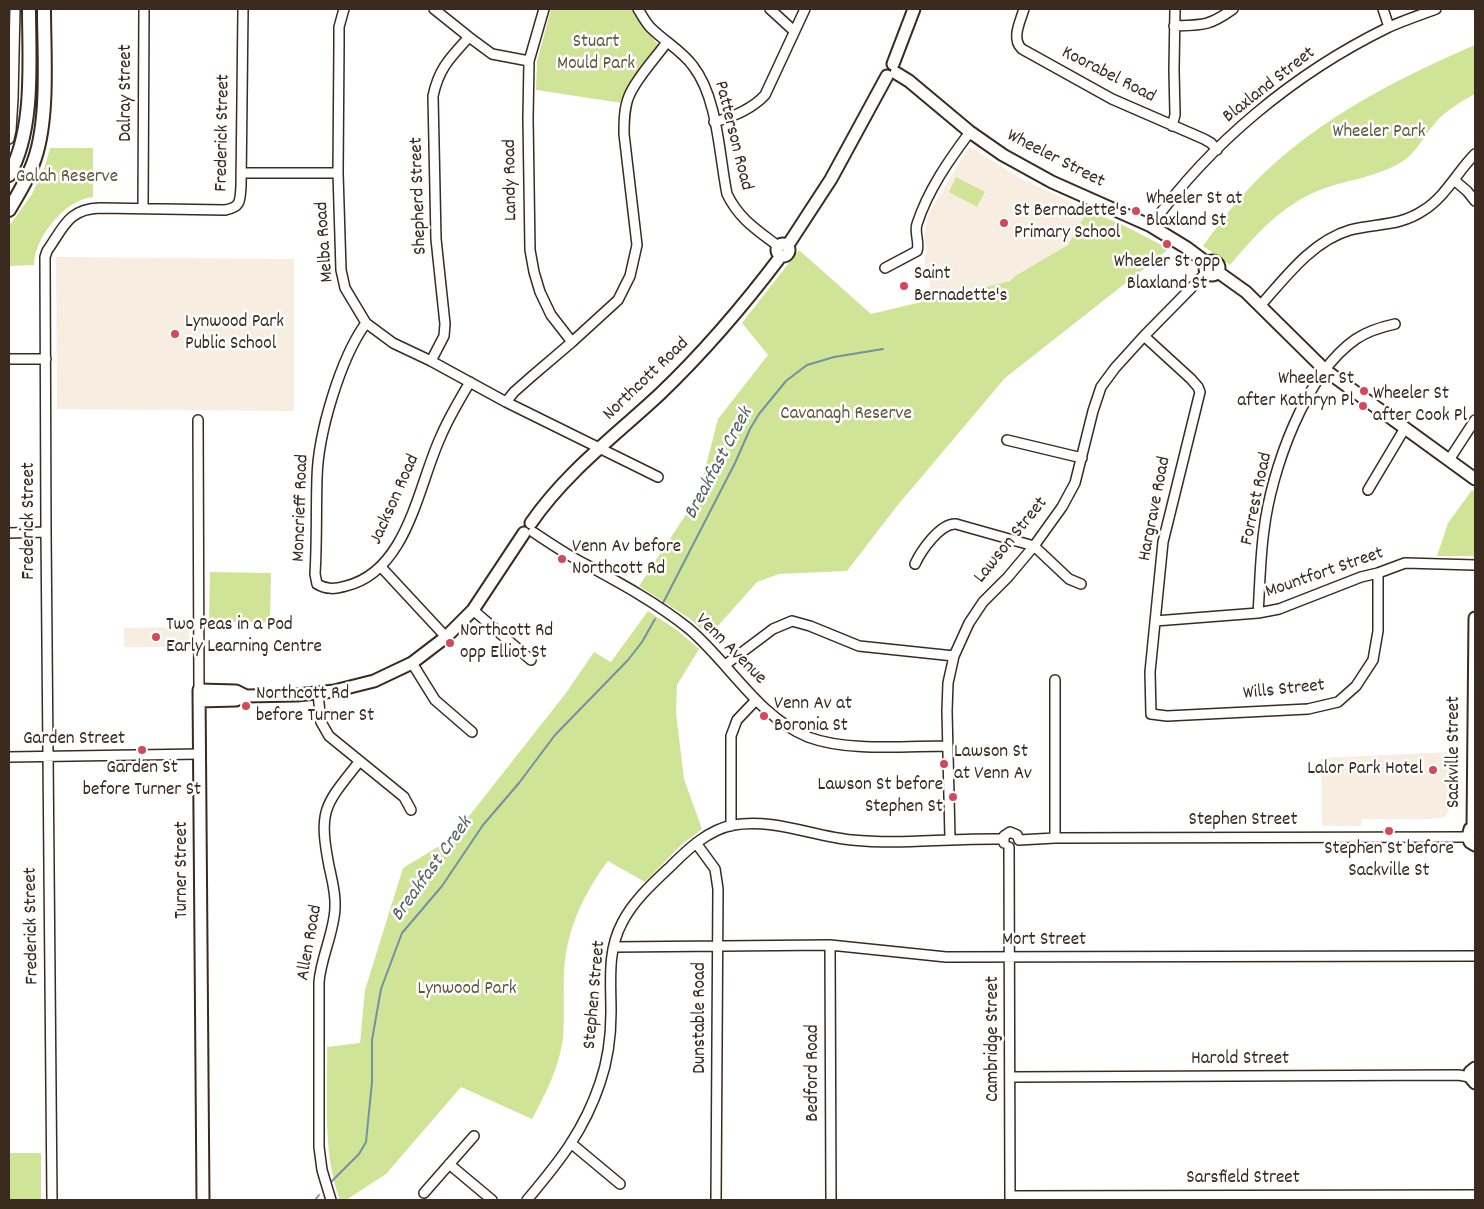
<!DOCTYPE html>
<style>
body{margin:0}
#map{position:relative;width:1484px;height:1209px;overflow:hidden;background:#fff;font-family:Dekko,sans-serif}
canvas{display:block}
.frame{position:absolute;inset:0;border:10px solid #3b2a1e;pointer-events:none}
</style>
<div id="map">
<canvas width="1484" height="1209"></canvas>
<div class="frame"></div>
</div>
<script>
const ctx = document.querySelector('canvas').getContext('2d');
ctx.lineJoin = 'round';
function fillPath(path, color) { ctx.fillStyle = color; ctx.fill(path, 'evenodd'); }
function stroke(path, color, width, dash) { ctx.strokeStyle = color; ctx.lineWidth = width; ctx.lineCap = dash ? 'butt' : 'round'; ctx.setLineDash(dash || []); ctx.stroke(path); }
function label(font, color, halo, rows, align = 'center') {
  ctx.font = font + ' Dekko,sans-serif'; ctx.lineWidth = 5; ctx.setLineDash([]); ctx.textBaseline = 'middle'; ctx.strokeStyle = halo; ctx.fillStyle = color; for (const [text, x, y, turn = 0] of rows) {
    ctx.save(); ctx.translate(x, y); ctx.rotate((+turn || 0) * Math.PI / 180); ctx.textAlign = isNaN(turn) ? turn : align; if (halo) ctx.strokeText(text, 0, 0); ctx.fillText(text, 0, 0); ctx.restore();
  }
}
const built = new Path2D(`
 M968,148H972L1020,178L1088,210L1068,245L1015,276L1010,281L933,300L924,259L927,253L924,236L928,215Z
 M56,257L294,259V411L57,409Z
 M189,627V647H124V628Z
 M1452,752V806L1445,817L1430,819H1362L1361,826H1322L1321,758Z`);
const green = new Path2D(`
 M551,9H632L642,25L659,46L626,94L622,103L536,90L537,62Z
 M1475,45V94C1462,101 1445,111 1435,123C1424,136 1415,155 1400,163C1373,179 1341,180 1313,193C1279,208 1253,238 1230,265L1203,246C1215,229 1227,213 1241,197C1304,126 1389,82 1475,45Z
 M50,148H93V197C65,199 34,238 34,265L9,266V226L32,194L45,166Z
 M956,177L985,192L977,207L949,192Z
 M1088,210L1129,228L1169,249L1005,378L897,506L847,571L779,574L757,582L709,636L689,618L639,586L698,496L718,419L768,355L742,323L799,250L871,314L1010,281L1015,276L1068,245Z
 M1472,490L1475,492V556H1437L1448,523Z
 M210,572L271,573L270,622H209Z
 M648,611L677,630L699,649L677,685L676,713L684,779L702,829L682,844L645,882L608,861C583,894 566,931 564,973C563,994 565,1016 563,1038C559,1068 546,1093 532,1119L461,1087L386,1174L346,1200H340C322,1152 328,1098 327,1047L360,1043L365,990L403,868L451,839L566,693L594,652L611,662Z
 M9,1153H41V1200H9Z`);
const stream = new Path2D(`
 M663,603L735,463L750,429L759,414L786,381L807,365L834,357L883,349
 M332,1181L359,1154L366,1142L372,1082V1040L381,989L402,933L442,886L483,825L519,783L555,735L628,660L642,642L655,619
 M315,1200L319,1195`);
const minor = new Path2D(`
 M344,9L339,27V44L338,173L341,270L345,288L366,323L393,343L431,361L506,402L658,477
 M434,9L469,37L492,54L529,61
 M544,9L529,61L528,118L530,250L534,272L540,292L551,315L572,342
 M638,9C642,15 645,22 651,28C664,41 682,51 693,66C718,98 719,155 727,194C739,219 757,230 778,246
 M770,9L794,31
 M1024,9C1020,22 1011,39 1022,49L1112,99L1204,139L1211,143L1217,150
 M1383,9L1389,27
 M1174,26C1204,25 1209,26 1233,9
 M714,122C733,117 751,110 765,95L805,9
 M1172,126L1175,115L1174,70L1175,9
 M9,139L11,130L13,99L15,9
 M241,173H338
 M1454,180L1467,191L1475,201
 M143,208L144,9
 M1151,226C1210,143 1295,73 1387,28C1402,21 1420,15 1436,9
 M885,268L917,251C920,242 914,233 917,224C928,190 949,160 970,132
 M1260,306C1285,278 1312,241 1350,230C1376,223 1399,227 1424,210C1446,196 1457,172 1475,154
 M366,323C340,359 318,434 317,478C316,510 317,542 315,574L317,584C327,590 335,589 346,586C408,571 418,485 441,436C449,417 460,399 470,382
 M1144,336L1191,379L1198,387L1200,392L1163,542L1150,672L1151,714L1167,716L1308,709L1338,702L1356,686L1373,660L1378,631V573
 M9,359H46
 M431,361L444,336L445,324L436,239L433,96C439,68 450,58 469,37
 M506,402L514,392L531,377L572,342L618,300L630,276L637,245L624,134C624,122 624,108 629,96C637,77 655,59 667,42
 M198,420L199,690
 M1007,440L1082,458
 M1449,460L1475,420
 M1368,490L1405,428
 M533,532C550,543 567,555 585,564C620,583 657,603 688,628C728,661 758,717 808,737C848,752 905,746 947,746
 M9,533L46,532
 M915,564C921,551 940,523 956,524L1034,546L1069,579L1081,584
 M381,567L446,637
 M473,610L531,660
 M1258,613C1260,586 1260,558 1264,530C1271,471 1305,374 1356,339C1368,331 1381,327 1395,324
 M1155,621L1258,613L1279,609L1361,577L1378,573L1405,563L1475,565
 M412,663L435,700L472,732
 M725,665L773,629L792,621L810,626L859,646L954,656
 M1055,680V838
 M318,694L321,722L329,736L404,797L411,810
 M9,757L200,754
 M731,826V736L737,720L756,700
 M950,839L947,711L948,683L954,656L969,623L983,602L1008,577L1034,546L1062,507L1075,483L1093,411L1101,387L1115,368L1144,336L1203,276L1206,271
 M1019,840L1055,838L1468,837
 M696,843L715,869L718,889L716,1200
 M1004,843V836L1010,832L1017,835L1019,840
 M1009,847L1010,1200
 M830,945L831,1200
 M614,947L830,945L946,957L1475,956
 M1011,1077L1458,1075L1470,1077
 M572,1144L620,1184
 M449,1164L492,1200
 M424,1193L474,1136
 M1010,1196L1475,1195
 M52,1200L46,532L45,257L47,251C64,227 68,209 100,208L225,210C241,207 240,201 241,186L243,9
 M331,1200L322,1170L319,1147V982C321,957 334,933 335,908C336,893 332,880 329,866C318,809 325,805 359,762
 M527,1200C559,1162 584,1131 600,1083C608,1060 611,1035 611,1012C611,982 607,951 622,923C633,901 653,883 671,866C688,849 708,830 733,825C774,818 812,836 852,840C902,845 953,838 1003,839`);
const tertiary = new Path2D(`
 M893,64L914,9
 M896,73L909,81L970,132L1003,155L1052,182L1151,226L1187,248L1207,263
 M777 250a6 6 0 1 1 12 0a6 6 0 1 1-12 0Z
 M788,245L831,179L887,76
 M1205 268a7 7 0 1 1 14 0a7 7 0 1 1-14 0Z
 M1218,272L1246,292L1325,370L1475,479
 M531,523C567,471 615,436 660,394C705,351 744,305 781,256
 M199,701L236,700L246,696L297,695L334,691L374,681L412,663L446,637L473,610L524,533
 M1475,827L1470,829L1468,837L1470,842L1475,845
 M1473,828L1475,618
 M1475,1068L1470,1072V1077L1475,1083
 M203,1200L199,690L236,691L246,696`);
const secondary = new Path2D(`
 M9,175C35,129 29,60 29,9
 M9,210C19,193 29,177 35,158C49,116 44,53 44,9`);
const markers = [
 [1136,211,5,"#d1495b"],
 [1004,223,5,"#d1495b"],
 [1167,244,5,"#d1495b"],
 [904,286,5,"#d1495b"],
 [175,334,5,"#d1495b"],
 [1364,391,5,"#d1495b"],
 [1363,406,5,"#d1495b"],
 [562,559,5,"#d1495b"],
 [156,637,5,"#d1495b"],
 [450,643,5,"#d1495b"],
 [246,706,5,"#d1495b"],
 [764,716,5,"#d1495b"],
 [142,750,5,"#d1495b"],
 [944,764,5,"#d1495b"],
 [1433,770,5,"#d1495b"],
 [953,797,5,"#d1495b"],
 [1389,831,5,"#d1495b"]
];
const parkNames = [
 ["Stuart",596,43],
 ["Mould Park",596,65],
 ["Wheeler Park",1379,133],
 ["Galah Reserve",67,178],
 ["Cavanagh Reserve",846,415],
 ["Lynwood Park",467,990]
];
const streetNames = [
 ["Koorabel Road",1108,76,27],
 ["Blaxland Street",1270,86,-38],
 ["Dalray Street",127,93,-90],
 ["Frederick Street",224,133,-89],
 ["Patterson Road",732,136,76],
 ["Wheeler Street",1055,160,27],
 ["Landy Road",512,180,-91],
 ["Shepherd Street",420,196,-92],
 ["Melba Road",326,242,-94],
 ["Northcott Road",647,380,-44],
 ["Forrest Road",1258,499,-78],
 ["Jackson Road",396,500,-66],
 ["Moncrieff Road",302,508,-88],
 ["Hargrave Road",1156,509,-79],
 ["Frederick Street",30,521,-90],
 ["Lawson Street",1012,541,-51],
 ["Mountfort Street",1325,574,-19],
 ["Venn Avenue",730,650,45],
 ["Wills Street",1284,691,-6],
 ["Garden Street",74,740],
 ["Sackville Street",1455,752,-90],
 ["Stephen Street",1243,821],
 ["Turner Street",183,870,-90],
 ["Frederick Street",33,926,-91],
 ["Mort Street",1044,941],
 ["Allen Road",311,943,-80],
 ["Stephen Street",596,995,-85],
 ["Dunstable Road",701,1018,-90],
 ["Cambridge Street",994,1039,-90],
 ["Harold Street",1240,1060],
 ["Bedford Road",814,1073,-90],
 ["Sarsfield Street",1243,1179]
];
const poiNames = [
 ["Wheeler St at",1146,200],
 ["Blaxland St",1146,222],
 ["St Bernadette's",1014,212],
 ["Primary School",1014,234],
 ["Wheeler St opp",1167,263,"center"],
 ["Blaxland St",1167,285,"center"],
 ["Saint",914,275],
 ["Bernadette's",914,297],
 ["Lynwood Park",185,323],
 ["Public School",185,345],
 ["Wheeler St",1354,380,"right"],
 ["after Kathryn Pl",1354,402,"right"],
 ["Wheeler St",1373,395],
 ["after Cook Pl",1373,417],
 ["Venn Av before",572,548],
 ["Northcott Rd",572,570],
 ["Two Peas in a Pod",166,626],
 ["Early Learning Centre",166,648],
 ["Northcott Rd",460,632],
 ["opp Elliot St",460,654],
 ["Northcott Rd",256,695],
 ["before Turner St",256,717],
 ["Venn Av at",774,705],
 ["Boronia St",774,727],
 ["Lawson St",954,753],
 ["at Venn Av",954,775],
 ["Garden St",142,769,"center"],
 ["before Turner St",142,791,"center"],
 ["Lalor Park Hotel",1423,770,"right"],
 ["Lawson St before",943,786,"right"],
 ["Stephen St",943,808,"right"],
 ["Stephen St before",1389,850,"center"],
 ["Sackville St",1389,872,"center"]
];
const waterNames = [
 ["Breakfast Creek",720,464,-62],
 ["Breakfast Creek",433,870,-54]
];
fillPath(built, '#f7ede0');
fillPath(green, '#d0e498');
stroke(stream, '#7391a1', 2);
stroke(minor, '#3b2a1e', 12);
stroke(tertiary, '#3b2a1e', 15);
stroke(secondary, '#3b2a1e', 16);
stroke(minor, '#fff', 9);
stroke(tertiary, '#fff', 11);
stroke(secondary, '#fff', 12);
for (const [x, y, r, color] of markers) { const dot = new Path2D(); dot.arc(x, y, r, 0, 2 * Math.PI); ctx.fillStyle = color; ctx.fill(dot); stroke(dot, '#fff', 2); }
label('19px', '#60583c', '#fff', parkNames);
label('19px', '#3b2a1e', '#fff', streetNames);
label('19px', '#3b2a1e', '#fff', poiNames, 'left');
label('italic 20px', '#575e60', '#fff', waterNames);
</script>
